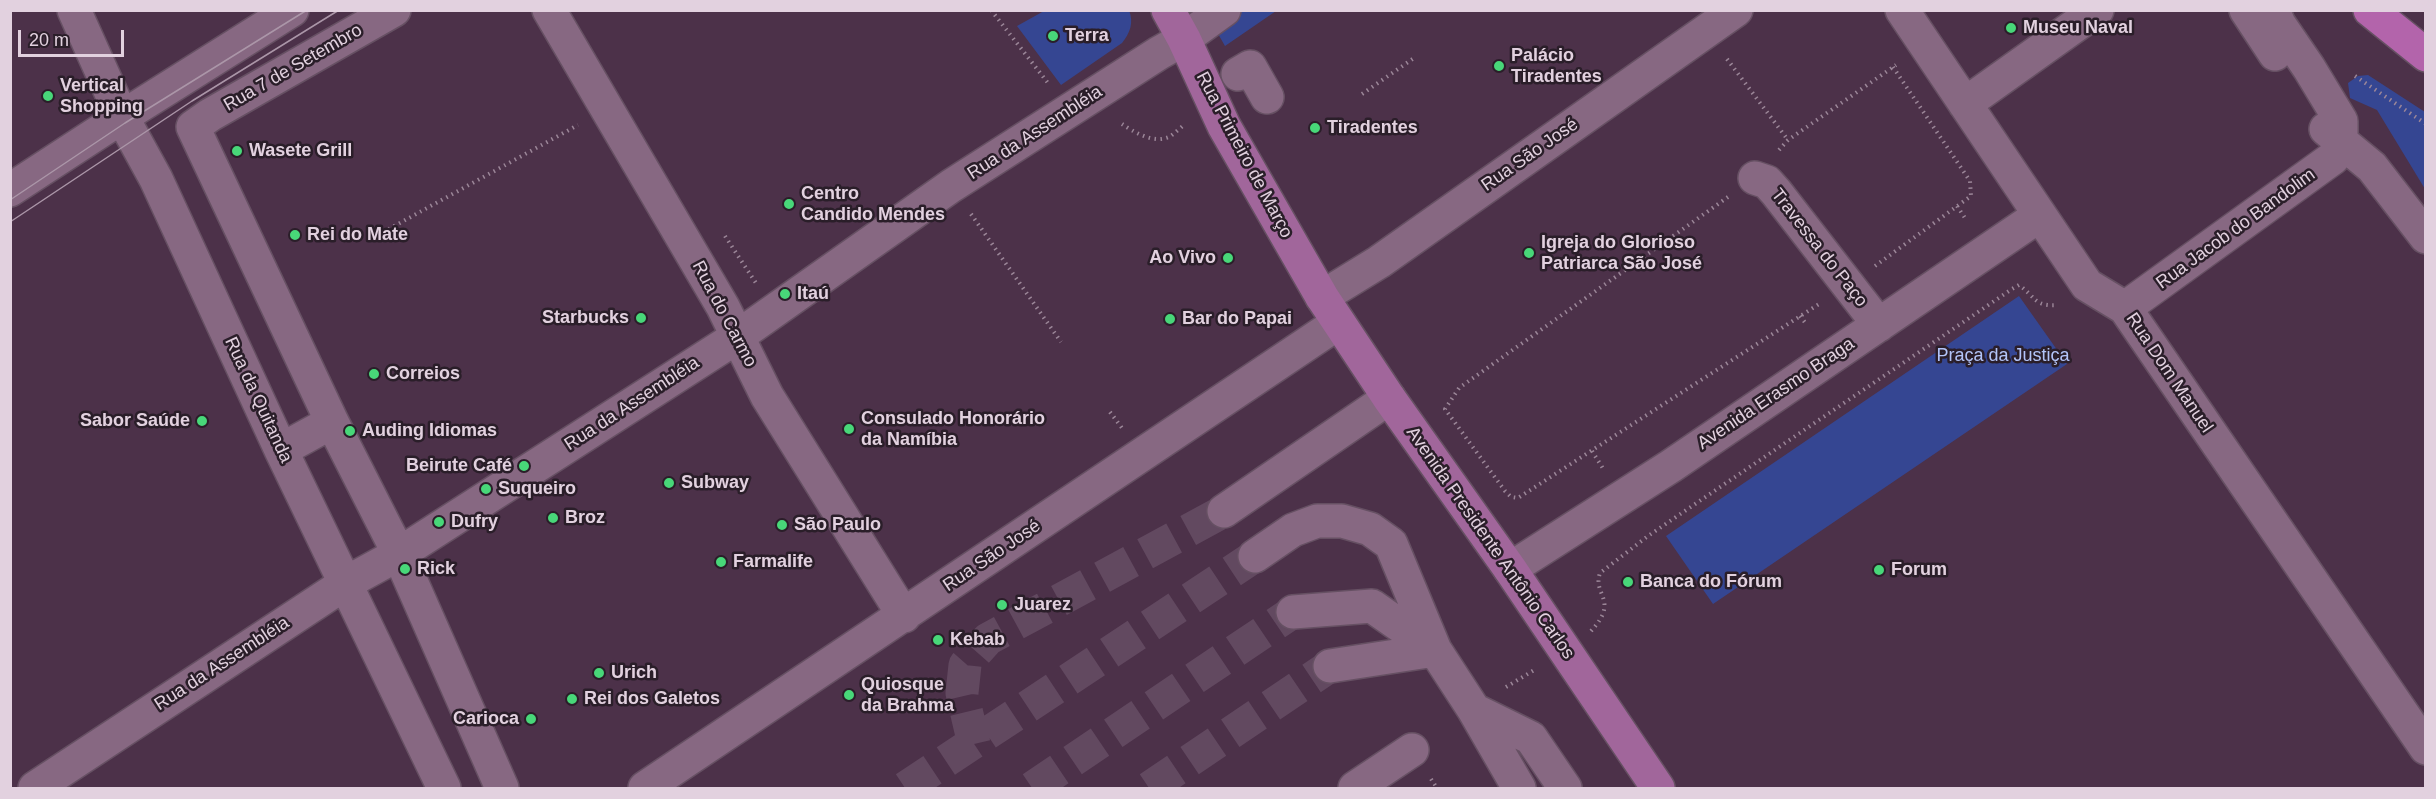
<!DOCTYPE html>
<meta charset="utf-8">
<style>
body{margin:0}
#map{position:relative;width:2436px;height:799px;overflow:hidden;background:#4c3149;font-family:Arial,sans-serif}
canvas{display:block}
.frame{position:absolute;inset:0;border:12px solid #e2d1df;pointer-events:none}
.scale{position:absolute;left:18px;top:30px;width:106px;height:27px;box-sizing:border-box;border:3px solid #e2d1df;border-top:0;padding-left:8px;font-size:18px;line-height:21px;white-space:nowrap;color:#e2d1df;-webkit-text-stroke:4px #2a1e29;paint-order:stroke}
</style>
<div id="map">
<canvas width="2436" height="799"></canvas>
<div class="frame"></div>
<div class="scale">20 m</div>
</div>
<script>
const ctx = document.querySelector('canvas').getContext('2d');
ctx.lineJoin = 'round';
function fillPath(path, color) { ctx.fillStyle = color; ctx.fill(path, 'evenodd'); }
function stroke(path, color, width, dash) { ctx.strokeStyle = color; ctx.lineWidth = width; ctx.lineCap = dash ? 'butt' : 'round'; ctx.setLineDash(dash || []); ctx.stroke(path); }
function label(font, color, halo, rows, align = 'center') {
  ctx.font = font + ' Arial,sans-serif'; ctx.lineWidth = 5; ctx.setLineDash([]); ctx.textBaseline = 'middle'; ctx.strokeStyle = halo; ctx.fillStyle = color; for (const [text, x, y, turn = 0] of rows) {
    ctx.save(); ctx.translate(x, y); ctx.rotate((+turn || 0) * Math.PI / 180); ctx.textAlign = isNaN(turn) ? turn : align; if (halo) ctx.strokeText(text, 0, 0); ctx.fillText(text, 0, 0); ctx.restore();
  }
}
const green = new Path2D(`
 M1129,10C1134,23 1130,33 1122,43L1061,85L1017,26L1044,11Z
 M1205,11H1276L1225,46Z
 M2368,75L2425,112V189L2377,110L2350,98L2348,83L2358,76Z
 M2019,296L2067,364L1713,604L1666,536Z`);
const minorTunnel = new Path2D(`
 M974,744L962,693L965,665L988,639L1224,511
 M905,788L1255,556
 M1032,788L1293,612
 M1149,788L1330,666`);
const path = new Path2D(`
 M991,10L1048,83
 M1727,59L1788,140
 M2355,76L2426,124
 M1362,94L1414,58
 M1122,124C1134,132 1153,144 1169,137C1174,134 1180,128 1185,124
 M1779,150L1788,140L1896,65
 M1728,197L1459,388L1445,409L1505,491L1511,497L1518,498L1819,304
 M1957,206L1965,218
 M971,214L1061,342
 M378,235L578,125
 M725,236L756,283
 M1875,266L1971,196L1970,181L1893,67
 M1800,316L1807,325
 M1110,412L1122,428
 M1592,451L1604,470
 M1591,631C1620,600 1592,595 1600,573L1648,536L2012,289L2019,285C2036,297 2034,307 2058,305
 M1506,687L1536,669
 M1431,779L1437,788`);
const minor = new Path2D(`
 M74,10L122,117L156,179L281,450L444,788
 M394,10L210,115L193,127L332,422L399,554L502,788
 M549,10L723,307L767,396L904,616
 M1902,10L2087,285L2125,308L2426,748
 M2246,10L2275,54
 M1238,74L1250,67L1267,97
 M1965,104L2097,10
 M2326,129L2372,167L2426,237
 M1755,178L1767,182L1776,192L1879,325
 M10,190L122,117L292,10
 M1322,297L1379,262L1736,10
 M2125,308L2333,158L2341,143V121L2309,68L2279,24L2273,10
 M281,450L332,422
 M1224,511L1389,398
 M1255,556L1293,530L1317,521H1342L1370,529L1391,544L1435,650L1474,710L1519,788
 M1510,569L1671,466L2040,215
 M1293,612L1372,606L1435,650
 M1330,666L1435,650
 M1474,710L1531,738L1565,788
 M35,788L346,583L399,554L737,337L951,186L1159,53L1184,39L1224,10
 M645,788L1338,323
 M1355,788L1412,750`);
const major = new Path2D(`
 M1168,10L1184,39L1224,126L1322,297L1389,398L1510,569L1658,788`);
const highway = new Path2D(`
 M2370,10L2426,55`);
const tram = new Path2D(`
 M10,200L125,123L307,10
 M10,222L192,101L339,10`);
const markers = [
 [2011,28,6,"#48d779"],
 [1053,36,6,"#48d779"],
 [1499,66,6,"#48d779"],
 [48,96,6,"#48d779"],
 [1315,128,6,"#48d779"],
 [237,151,6,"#48d779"],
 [789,204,6,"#48d779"],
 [295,235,6,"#48d779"],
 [1529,253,6,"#48d779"],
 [1228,258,6,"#48d779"],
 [785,294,6,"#48d779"],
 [641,318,6,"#48d779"],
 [1170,319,6,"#48d779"],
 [374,374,6,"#48d779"],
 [202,421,6,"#48d779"],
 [849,429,6,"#48d779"],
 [350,431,6,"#48d779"],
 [524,466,6,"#48d779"],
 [669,483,6,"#48d779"],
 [486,489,6,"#48d779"],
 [553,518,6,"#48d779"],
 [439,522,6,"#48d779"],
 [782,525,6,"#48d779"],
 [721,562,6,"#48d779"],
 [405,569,6,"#48d779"],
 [1879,570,6,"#48d779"],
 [1628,582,6,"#48d779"],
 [1002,605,6,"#48d779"],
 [938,640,6,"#48d779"],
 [599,673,6,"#48d779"],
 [849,695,6,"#48d779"],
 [572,699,6,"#48d779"],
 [531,719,6,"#48d779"]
];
const poiNames = [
 ["Museu Naval",2023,28],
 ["Terra",1065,36],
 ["Palácio",1511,56],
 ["Tiradentes",1511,77],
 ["Vertical",60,86],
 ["Shopping",60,107],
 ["Tiradentes",1327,128],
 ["Wasete Grill",249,151],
 ["Centro",801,194],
 ["Candido Mendes",801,215],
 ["Rei do Mate",307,235],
 ["Igreja do Glorioso",1541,243],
 ["Patriarca São José",1541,264],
 ["Ao Vivo",1216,258,"right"],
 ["Itaú",797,294],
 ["Starbucks",629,318,"right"],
 ["Bar do Papai",1182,319],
 ["Correios",386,374],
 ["Consulado Honorário",861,419],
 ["da Namíbia",861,440],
 ["Sabor Saúde",190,421,"right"],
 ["Auding Idiomas",362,431],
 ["Beirute Café",512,466,"right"],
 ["Subway",681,483],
 ["Suqueiro",498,489],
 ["Broz",565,518],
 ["Dufry",451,522],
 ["São Paulo",794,525],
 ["Farmalife",733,562],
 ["Rick",417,569],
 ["Forum",1891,570],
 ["Banca do Fórum",1640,582],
 ["Juarez",1014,605],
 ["Kebab",950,640],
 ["Urich",611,673],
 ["Quiosque",861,685],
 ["da Brahma",861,706],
 ["Rei dos Galetos",584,699],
 ["Carioca",519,719,"right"]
];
const streetNames = [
 ["Rua 7 de Setembro",293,68,-30],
 ["Rua da Assembléia",1035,133,-33],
 ["Rua Primeiro de Março",1244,155,62],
 ["Rua São José",1530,155,-35],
 ["Rua Jacob do Bandolim",2236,229,-36],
 ["Travessa do Paço",1819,248,52],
 ["Rua do Carmo",724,314,62],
 ["Rua Dom Manuel",2169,373,56],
 ["Avenida Erasmo Braga",1776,394,-34],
 ["Rua da Quitanda",258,400,65],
 ["Rua da Assembléia",632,404,-33],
 ["Avenida Presidente Antônio Carlos",1490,543,55],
 ["Rua São José",992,556,-34],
 ["Rua da Assembléia",222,664,-33]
];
const parkNames = [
 ["Praça da Justiça",2003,356]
];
fillPath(green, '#354692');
stroke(minorTunnel, '#624960', 33, [33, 16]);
stroke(minor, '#665063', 36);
stroke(major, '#665063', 36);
stroke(highway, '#665063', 36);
stroke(path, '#9b8698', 4, [1.5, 4.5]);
stroke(minor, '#876882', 33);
stroke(major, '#a1669b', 33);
stroke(highway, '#b364ab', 33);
stroke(tram, '#ab96a8', 1.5);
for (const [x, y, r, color] of markers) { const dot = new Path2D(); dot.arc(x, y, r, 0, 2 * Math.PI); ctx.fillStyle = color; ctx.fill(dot); stroke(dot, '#2a1e29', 2); }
label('bold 18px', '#e2d1df', '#2a1e29', poiNames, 'left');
label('18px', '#e2d1df', '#2a1e29', streetNames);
label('18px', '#b3c4f8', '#2a1e29', parkNames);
</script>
